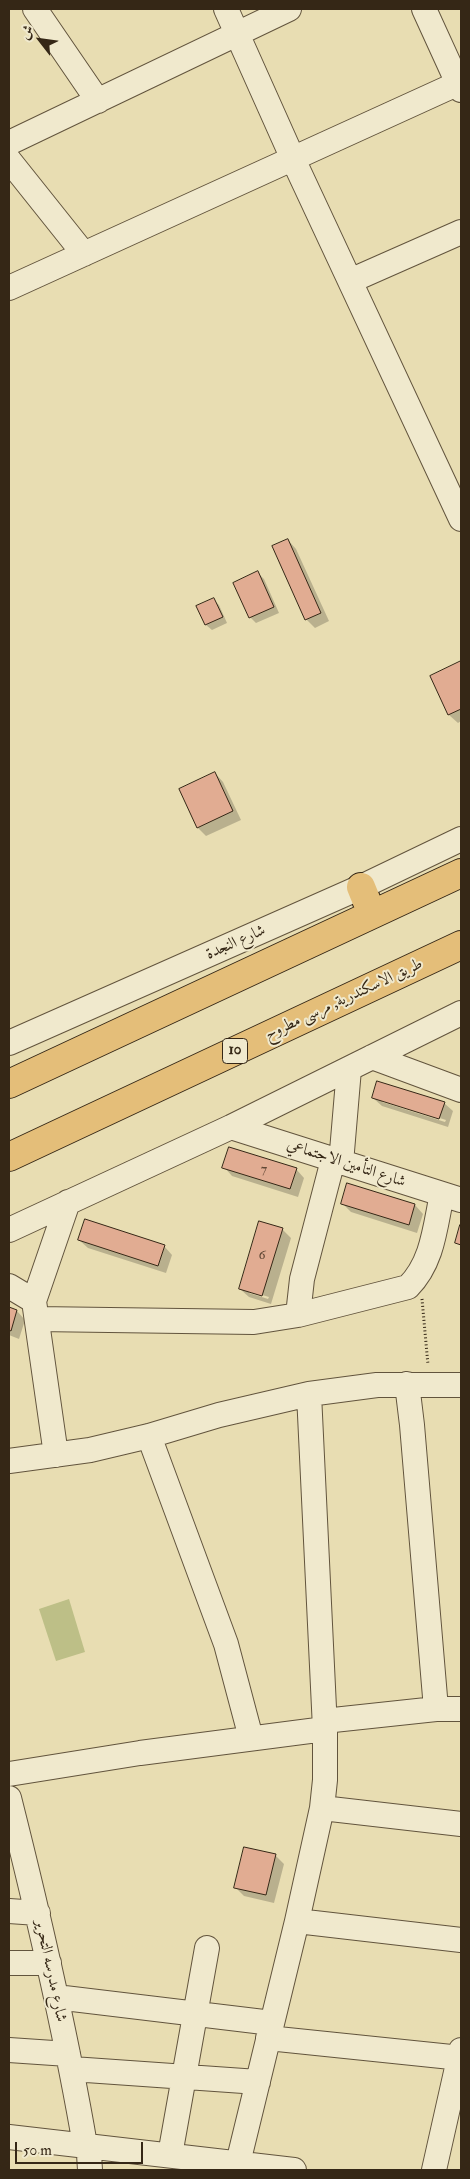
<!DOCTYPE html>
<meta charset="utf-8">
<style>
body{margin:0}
#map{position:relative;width:470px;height:2179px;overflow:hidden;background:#e8ddb2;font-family:"IM FELL Double Pica",Amiri,serif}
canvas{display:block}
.frame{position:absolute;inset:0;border:10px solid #352716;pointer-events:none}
.north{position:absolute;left:15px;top:15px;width:50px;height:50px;-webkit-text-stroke:4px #f0e9cd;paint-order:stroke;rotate:300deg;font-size:14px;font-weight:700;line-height:20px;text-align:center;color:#352716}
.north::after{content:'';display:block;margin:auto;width:18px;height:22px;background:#352716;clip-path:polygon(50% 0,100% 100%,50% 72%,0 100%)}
.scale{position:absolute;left:15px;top:2142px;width:128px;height:22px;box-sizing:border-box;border:2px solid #352716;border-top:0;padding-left:6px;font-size:15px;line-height:18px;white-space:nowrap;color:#352716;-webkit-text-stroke:4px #f0e9cd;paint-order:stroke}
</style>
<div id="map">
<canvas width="470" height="2179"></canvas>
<div class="frame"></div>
<div class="north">ش</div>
<div class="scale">50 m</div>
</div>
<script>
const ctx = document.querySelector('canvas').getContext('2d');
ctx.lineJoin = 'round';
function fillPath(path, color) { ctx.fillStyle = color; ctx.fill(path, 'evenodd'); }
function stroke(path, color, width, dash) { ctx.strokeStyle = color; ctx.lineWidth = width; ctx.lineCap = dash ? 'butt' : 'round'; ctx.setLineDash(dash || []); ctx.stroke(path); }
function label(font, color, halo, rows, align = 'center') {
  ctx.font = font + ' "IM FELL Double Pica",Amiri,serif'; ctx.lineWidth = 4; ctx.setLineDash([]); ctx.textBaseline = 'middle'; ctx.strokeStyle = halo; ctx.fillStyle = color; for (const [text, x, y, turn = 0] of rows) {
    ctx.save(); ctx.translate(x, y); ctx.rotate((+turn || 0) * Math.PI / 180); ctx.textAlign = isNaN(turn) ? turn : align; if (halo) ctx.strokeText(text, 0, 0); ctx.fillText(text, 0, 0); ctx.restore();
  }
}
const green = new Path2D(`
 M69,1599L85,1652L56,1661L39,1609Z`);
const shadow = new Path2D(`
 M288,540L296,549L329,621L315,628L306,619Z
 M258,573L264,579L279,613L256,623L250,617Z
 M213,599L219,605L227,623L212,630L206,625L198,606Z
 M461,662V721L458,723L449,715L432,676Z
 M215,773L223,782L241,820L206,836L198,828Z
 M373,1098L444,1103L453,1111L448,1127L382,1106ZM382,1100L446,1120L445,1122L382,1102Z
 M224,1167L296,1169L304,1178L298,1197L232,1176Z
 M348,1185L415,1205L423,1214L417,1233L351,1212L342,1203Z
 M282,1229L291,1238L271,1304L249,1297L240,1289ZM249,1291L269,1297L268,1299L249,1293Z
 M79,1240L164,1246L172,1255L166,1273L88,1248Z
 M9,1309L17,1311L25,1320L19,1339L9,1335Z
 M275,1855L284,1864L274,1903L244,1896L236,1888Z`);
const building = new Path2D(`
 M288,539L321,613L305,620L272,546Z
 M258,571L274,607L249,618L233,583Z
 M214,598L223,617L205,625L196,606Z
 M461,661V709L448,715L430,676Z
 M215,772L233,811L197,828L179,789Z
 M377,1081L445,1102L439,1119L372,1098Z
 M229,1147L297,1168L290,1189L222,1168Z
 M347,1183L415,1204L409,1225L341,1204Z
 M85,1219L165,1245L158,1266L78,1240Z
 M259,1221L283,1228L262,1296L239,1289Z
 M460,1225L461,1226V1245L455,1243Z
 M9,1307L17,1310L11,1331L9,1330Z
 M244,1847L276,1854L266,1895L234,1888Z`);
const path = new Path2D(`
 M422,1299L428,1365`);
const minor = new Path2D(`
 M35,9L98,101
 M226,9L293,159L461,519
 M424,9L461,90
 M9,143L289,9
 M9,160L84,254
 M350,281L461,232
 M9,288L461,82
 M9,1043L361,887L461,839
 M372,1057L461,1090
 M231,1127L461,1200
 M341,1163L349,1069
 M9,1230L231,1127L461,1013
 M9,1286L34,1301
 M298,1315L302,1279L333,1160
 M37,1319L254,1322L298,1315L408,1287C433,1262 435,1227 442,1194
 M407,1384L412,1425L436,1709
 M149,1436L226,1644L251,1738
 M56,1455L34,1301L68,1202
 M9,1461L90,1450L149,1436L219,1415L309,1394L377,1385H461
 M324,1721L436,1709H461
 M9,1774L140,1753L325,1729
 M9,1798C38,1913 65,2028 85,2145L89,2154L90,2170
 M322,1808L461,1824
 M9,1911L38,1913
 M297,1921L461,1940
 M9,1963H49
 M56,1997L272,2023
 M268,2038L461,2058
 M9,2050L68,2054
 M72,2069L258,2082
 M9,2137L294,2170
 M170,2155L207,1948
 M238,2163L297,1921L322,1808L325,1780V1729L309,1394
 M434,2170L461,2050`);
const major = new Path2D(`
 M361,887L372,914
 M9,1084L461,873
 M9,1157L461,945`);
const numberNames = [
 ["7",264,1170],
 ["6",262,1256]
];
const shields = [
 [235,1051,25]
];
const shieldNames = [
 ["10",235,1051]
];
const streetNames = [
 ["شارع النجدة",236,943,-24],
 ["طريق الاسكندرية, مرسى مطروح",344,1000,-25],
 ["شارع التأمين الاجتماعي",346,1164,18],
 ["شارع مدرسه التحرير",50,1971,78]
];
fillPath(green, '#bdbf87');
fillPath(shadow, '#0003');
fillPath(building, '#e1ac92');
stroke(building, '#352716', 1);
stroke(minor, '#62543d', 26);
stroke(major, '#352716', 30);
stroke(path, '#352716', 3, [1, 2.5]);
stroke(minor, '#f0e9cd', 24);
stroke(major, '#e4be79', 28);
label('14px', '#604835', null, numberNames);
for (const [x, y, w] of shields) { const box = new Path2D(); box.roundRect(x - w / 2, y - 12.5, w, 25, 4); ctx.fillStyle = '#f0e9cd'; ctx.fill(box); stroke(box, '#352716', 1); }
label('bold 15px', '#352716', null, shieldNames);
label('16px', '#352716', '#f0e9cd', streetNames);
</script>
